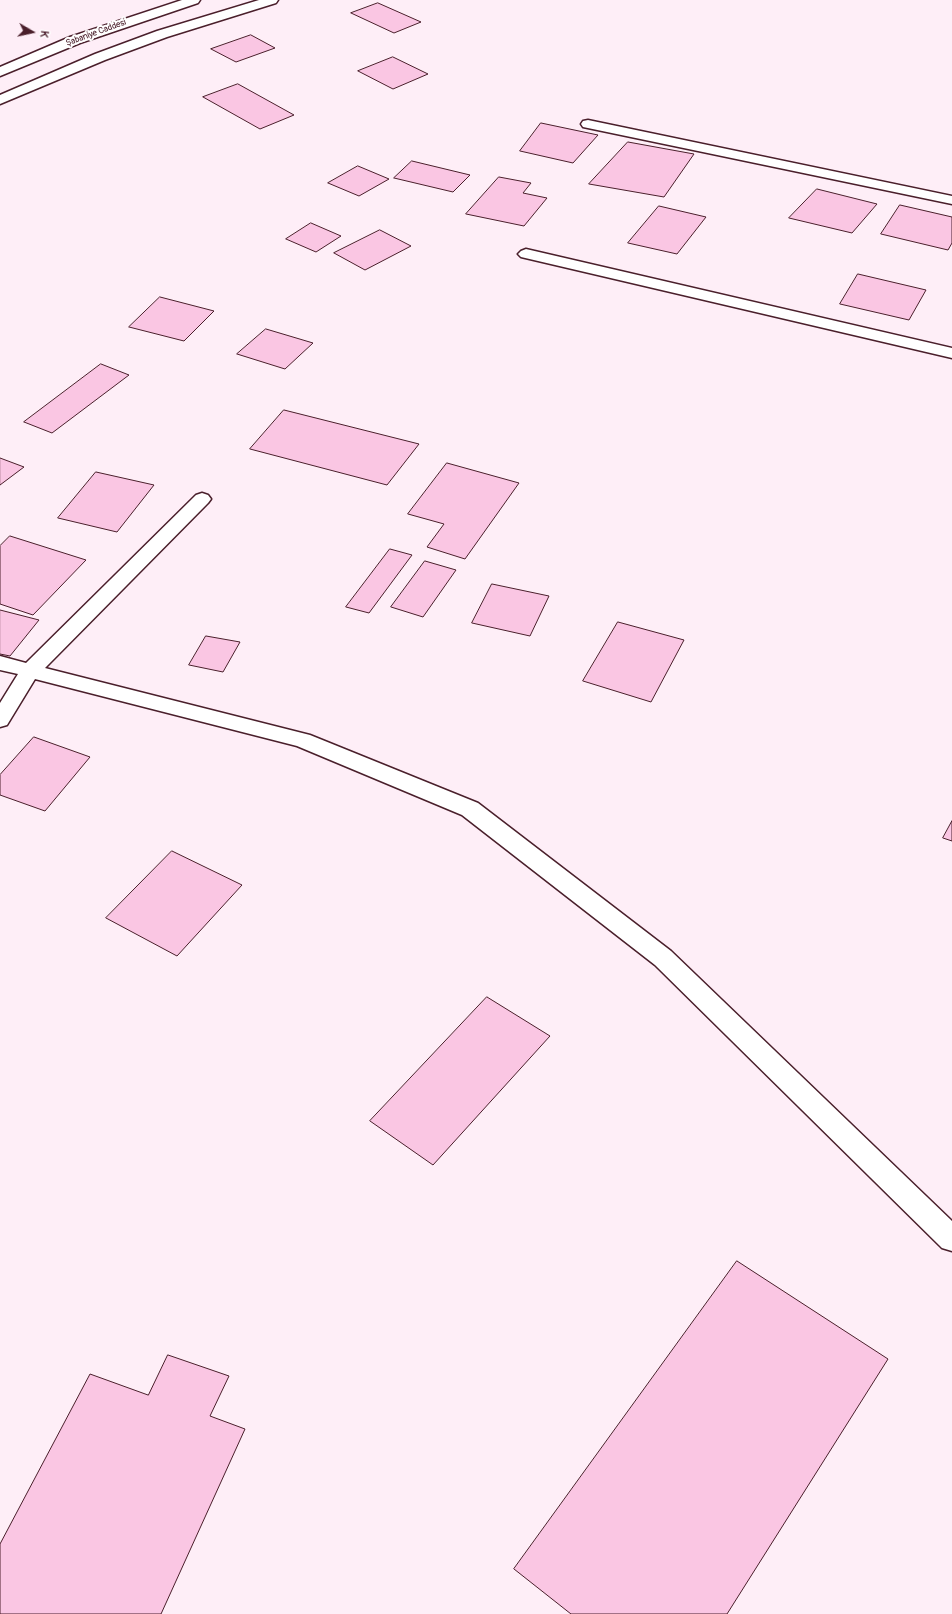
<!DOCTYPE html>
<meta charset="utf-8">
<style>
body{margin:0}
#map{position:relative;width:952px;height:1614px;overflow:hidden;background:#feeef7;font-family:Pangolin,sans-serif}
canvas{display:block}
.north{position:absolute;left:12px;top:12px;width:40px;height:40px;-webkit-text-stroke:3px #fff;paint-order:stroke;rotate:99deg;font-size:11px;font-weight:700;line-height:16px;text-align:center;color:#4a1f2b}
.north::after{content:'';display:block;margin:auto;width:14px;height:18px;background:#4a1f2b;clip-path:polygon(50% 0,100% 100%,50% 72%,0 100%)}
</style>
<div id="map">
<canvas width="952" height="1614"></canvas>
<div class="north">K</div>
</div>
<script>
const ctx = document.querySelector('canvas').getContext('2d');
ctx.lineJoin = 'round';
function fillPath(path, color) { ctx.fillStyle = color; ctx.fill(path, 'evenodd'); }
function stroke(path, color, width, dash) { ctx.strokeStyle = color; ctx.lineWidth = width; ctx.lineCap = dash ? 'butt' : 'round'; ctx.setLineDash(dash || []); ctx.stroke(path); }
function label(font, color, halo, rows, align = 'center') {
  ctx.font = font + ' Pangolin,sans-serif'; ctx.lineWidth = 4; ctx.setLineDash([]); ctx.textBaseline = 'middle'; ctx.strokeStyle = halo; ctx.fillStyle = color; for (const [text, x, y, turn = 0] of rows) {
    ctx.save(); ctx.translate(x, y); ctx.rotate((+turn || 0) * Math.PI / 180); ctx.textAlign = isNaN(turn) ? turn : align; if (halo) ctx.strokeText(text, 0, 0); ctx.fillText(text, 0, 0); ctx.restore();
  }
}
const building = new Path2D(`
 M378,3L421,22L394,33L351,13Z
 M251,35L275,48L236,62L211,49Z
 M393,57L428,74L393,89L358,71Z
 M238,84L294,115L260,129L203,97Z
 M541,123L598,135L573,163L520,151Z
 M628,142L694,154L664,197L589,184Z
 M412,161L470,175L453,192L394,178Z
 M358,166L389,179L359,196L328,183Z
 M499,177L531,183L523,193L547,198L524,226L466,214Z
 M817,189L877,204L852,233L789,218Z
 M900,205L952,217V243L948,250L881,234Z
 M659,206L706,217L677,254L628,243Z
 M311,223L341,236L316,252L286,239Z
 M380,230L411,246L365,270L334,253Z
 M858,274L926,290L909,320L840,304Z
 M160,297L214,311L184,341L129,327Z
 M266,329L313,343L285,369L237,354Z
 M101,364L129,375L52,433L24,422Z
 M284,410L419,444L387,485L250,449Z
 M0,458L24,467L0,485Z
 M447,463L519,483L465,559L427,547L444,524L408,514Z
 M96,472L154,485L117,532L58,518Z
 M10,536L86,560L33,615L0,604V546Z
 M390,549L412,555L369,613L346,607Z
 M425,561L456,570L423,617L391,607Z
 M492,584L549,596L530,636L472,623Z
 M0,610L39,620L10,656L0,654Z
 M618,622L684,640L651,702L583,681Z
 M206,636L240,642L223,672L189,665Z
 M34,737L90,757L45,811L0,795V775Z
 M952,821V841L943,838Z
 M172,851L242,885L177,956L106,918Z
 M487,997L550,1036L433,1165L370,1121Z
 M737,1261L888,1359L727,1614H571L514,1569Z
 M168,1355L229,1376L210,1416L245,1429L161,1614H0V1544L90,1374L148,1395Z`);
const minor = new Path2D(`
 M588,120L952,196V204L583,127L581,124L583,121Z
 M526,249L952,348V358L521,257L518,254L521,251Z
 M202,493L208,495L211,499L208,503L45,668L310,735L478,803L671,951L952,1221V1251L942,1248L655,965L462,815L297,746L35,679L7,725L0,727V703L18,674L0,670V656L26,663L196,495Z`);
const highway = new Path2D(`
 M182,0H200L198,3L80,43L0,76V67L70,37Z
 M259,0H278L276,3L167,37L105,60L0,104V95L95,54L157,31Z`);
const farStreetnames = [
 ["Şabaniye Caddesi",96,33,-20]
];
fillPath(building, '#fac6e3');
stroke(building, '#4a1f2b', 1);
stroke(minor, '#4a1f2b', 3);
stroke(highway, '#4a1f2b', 3);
fillPath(minor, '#fff');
fillPath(highway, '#fff');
label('9px', '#4a1f2b', '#fff', farStreetnames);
</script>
